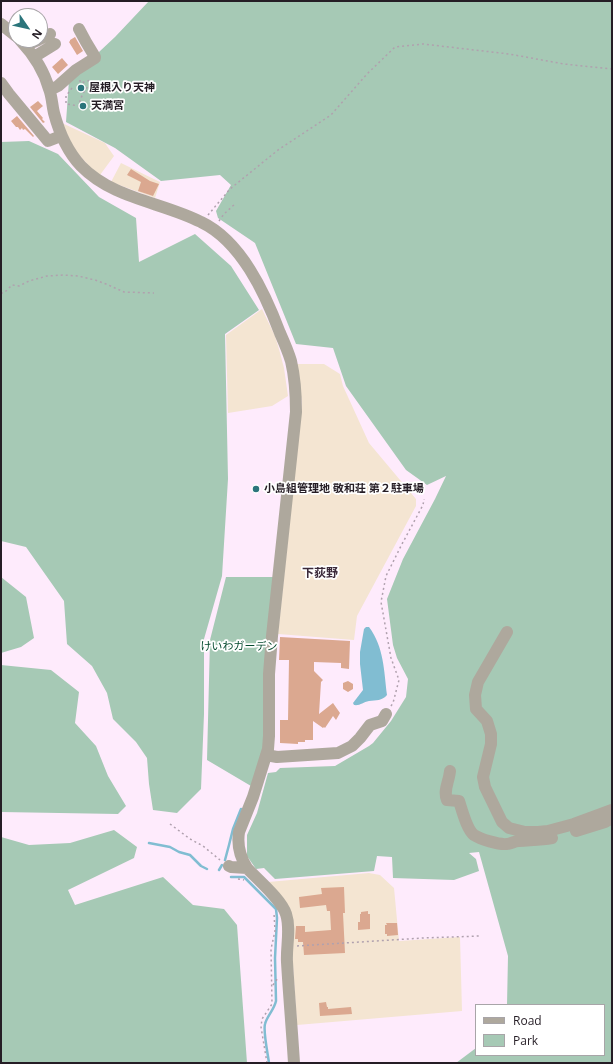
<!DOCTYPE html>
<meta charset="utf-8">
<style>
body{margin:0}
#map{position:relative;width:613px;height:1064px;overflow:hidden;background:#feebfc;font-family:"Open Sans",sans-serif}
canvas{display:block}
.frame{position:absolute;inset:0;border:2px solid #251d25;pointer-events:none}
.legend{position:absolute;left:475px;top:1004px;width:130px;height:52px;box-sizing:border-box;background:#fff;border:1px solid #a8a5a8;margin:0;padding:5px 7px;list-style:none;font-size:12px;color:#251d25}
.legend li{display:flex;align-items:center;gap:8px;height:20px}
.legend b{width:20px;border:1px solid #a8a5a8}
.north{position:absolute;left:8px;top:8px;width:40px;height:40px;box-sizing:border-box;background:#fff;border:1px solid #a8a5a8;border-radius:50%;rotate:124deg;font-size:11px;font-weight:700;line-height:16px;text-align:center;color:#251d25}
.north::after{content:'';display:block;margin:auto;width:14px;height:18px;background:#2b757b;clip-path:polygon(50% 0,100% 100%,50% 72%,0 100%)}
</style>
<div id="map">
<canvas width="613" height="1064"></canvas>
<div class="frame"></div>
<ul class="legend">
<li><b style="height:5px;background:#aea89d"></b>Road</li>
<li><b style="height:11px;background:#a6c9b5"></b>Park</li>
</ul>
<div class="north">N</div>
</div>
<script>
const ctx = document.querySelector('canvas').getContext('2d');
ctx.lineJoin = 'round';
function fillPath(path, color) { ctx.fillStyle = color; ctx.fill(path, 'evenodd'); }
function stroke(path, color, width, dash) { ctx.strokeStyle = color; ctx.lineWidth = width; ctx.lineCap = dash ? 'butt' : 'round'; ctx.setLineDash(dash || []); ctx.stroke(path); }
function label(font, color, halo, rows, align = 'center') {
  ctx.font = font + ' "Open Sans","Noto Sans JP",sans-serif'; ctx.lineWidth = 3.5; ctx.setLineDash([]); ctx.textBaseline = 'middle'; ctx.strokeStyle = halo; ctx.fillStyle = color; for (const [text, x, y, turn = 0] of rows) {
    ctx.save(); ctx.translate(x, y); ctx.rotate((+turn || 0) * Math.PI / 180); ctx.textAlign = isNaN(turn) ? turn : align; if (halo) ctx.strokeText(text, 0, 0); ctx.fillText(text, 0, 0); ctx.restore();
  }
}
const industrial = new Path2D(`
 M62,123L105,143L109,149L114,156L100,175L89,166L74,149Z
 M121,163L160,182L155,198L111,182Z
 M262,309L275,336L279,349L284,368L288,396L272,406L228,413L226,335Z
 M296,364H324L340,374L343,386L369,443L416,499V506L357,616L354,640L278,634L302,403Z
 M369,873L380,875L394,888L399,941L460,937L462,1011L297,1025L292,951L293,919L268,882Z`);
const green = new Path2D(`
 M149,1H612V1063H456L476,1048V1055H604V1005H507L508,956L479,852L469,853L476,859L479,871L454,880L393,878L392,857L377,856L374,871L275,879L264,868L256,869L247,856V835L257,813L268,773L276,772L280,768L335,766L369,746L373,743L391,721L406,697L408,679L397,658L393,645L387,599L403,559L435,499L446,476L427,485L406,470L346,386L333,348L296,344L255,243L218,218L216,211L231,185L220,175L161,181L115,148L66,122L69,80L115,37Z
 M29,141L58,154L99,197L136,218L139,262L195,234L231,266L259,310L225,334L228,479L222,576L204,639V714L201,789L177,813L153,810L149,784L147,758L136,742L113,719L107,693L92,666L67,644L64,601L26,547L1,541V142Z
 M1,577L26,597L34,638L21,647L1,653Z
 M226,577H274L266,742L251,786L207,760L210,640Z
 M1,665L51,670L79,692L75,723L96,746L108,776L126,806L118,814L1,812Z
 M114,830L137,847L134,858L68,890L75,905L163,877L193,905L224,909L237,925L247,1063H1V837L29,845L70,843Z`);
const water = new Path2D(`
 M366,627H369C384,647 384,671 387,695C382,701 376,700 369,701C363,702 360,706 354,705L353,703L363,690L360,664V652L364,629Z`);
const stream = new Path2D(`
 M149,843L170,847L179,852L190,855L201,866L207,869
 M225,860L229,845L233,829L241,809
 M219,870L222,865
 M231,877H244L276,909L277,918L275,958L276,1001C274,1010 267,1016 265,1024C263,1031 268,1055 269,1063`);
const building = new Path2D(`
 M75,37L83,51L77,55L69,42L70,41V40Z
 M62,58L68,65L58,74L52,67Z
 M38,101L43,106L37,111L43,118L42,119L45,122L43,123L30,107Z
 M17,116L34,136L33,137L25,129L23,130L22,128L20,130L18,127H16L11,121Z
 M131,169L150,181L159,184L153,196L138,191L141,182L127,175Z
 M280,637L350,641L349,669L341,668V663L314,662V671L323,680L321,682L319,714L333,703L340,713L336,720L333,716L325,728L324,727L323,728L313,721V740H305V742H298V744L280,743V720H288L289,660H279Z
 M348,681L353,684V689L348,692L343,689V683Z
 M344,887L345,913H343L345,953L304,955L303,942H298V939H295L296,926H305V932L331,930L330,911H327L326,905L300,908L299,897L322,894L321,888Z
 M368,911V914H370V929L358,930V922H360V914H361V912Z
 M386,923H397L398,935L387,936V934H385V925H387Z
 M326,1002L327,1007H328V1009L351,1007L352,1014L320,1016L319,1003Z`);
const path = new Path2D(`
 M80,80V82L81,83L91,80L94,83L110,85L123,89
 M72,88L66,96V104L79,106C80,97 86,87 93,81
 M208,215L230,189L278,150L331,115L367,74L395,47L423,44L509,54L564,64L612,69
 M219,221L224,214L236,203
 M1,293H4L12,285L19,286L29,281L47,276L63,275L78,276L95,280L106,284L124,292L154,293
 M391,706L393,703L399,680L391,658L381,602L386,576L402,544L423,505L424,499
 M170,824L190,839L203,846L220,860
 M238,879L244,880
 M297,946L423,938L480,936
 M273,985L278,978
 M267,1063L261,1027L262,1019L272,1004L271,949L275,931L274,913`);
const minor = new Path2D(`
 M1,24L16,36
 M40,39L50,34
 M20,40C33,54 44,70 49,89C52,96 52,105 54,113C59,132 67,151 81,166C113,199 162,202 201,222C241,241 265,293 280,333C284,342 288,351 291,361C295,378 296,395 296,412L272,636L269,674V736L268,749L253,797L239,832C237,845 240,857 247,868C258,880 281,899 286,914C291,929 286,947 287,962C289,996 292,1030 294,1063
 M26,47L29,44L38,40
 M34,57L55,44
 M1,83L9,94L48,141L61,136
 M50,90L58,86L76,70L95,58V57L86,42L79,29
 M507,632L478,682L475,695L476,709L487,721L491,734V744L483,777L485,787L502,822L509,828L525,832H538L548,831L574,824L612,810
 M266,755L277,757L338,753L352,746L360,738L370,725L382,721L386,714
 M450,771C449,782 443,790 447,800L459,801C462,810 467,830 474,835C480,839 499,845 507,844C511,844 514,841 519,841C530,840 541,840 552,838
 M576,831L605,822L612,818
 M229,866L231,867L247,868`);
const markers = [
 [81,88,4,"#2b757b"],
 [83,106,4,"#2b757b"],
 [256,489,4,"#2b757b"]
];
const poiNames = [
 ["屋根入り天神",89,88],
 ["天満宮",91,106],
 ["小島組管理地 敬和荘 第２駐車場",264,489]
];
const parkNames = [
 ["けいわガーデン",239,647]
];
const neighbourhoodNames = [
 ["下荻野",320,574]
];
fillPath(industrial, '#f4e5d2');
fillPath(green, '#a6c9b5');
fillPath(water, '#81bdd2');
stroke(stream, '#81bdd2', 2.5);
fillPath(building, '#dba890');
stroke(path, '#b0a1ae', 1.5, [2, 3]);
stroke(minor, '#aea89d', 12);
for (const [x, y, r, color] of markers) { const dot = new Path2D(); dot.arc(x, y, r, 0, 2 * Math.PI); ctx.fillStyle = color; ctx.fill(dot); stroke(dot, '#fff', 1.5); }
label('bold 11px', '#251d25', '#fff', poiNames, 'left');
label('11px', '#054a2f', '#fff', parkNames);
label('bold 12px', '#3a2839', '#fff', neighbourhoodNames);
</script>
